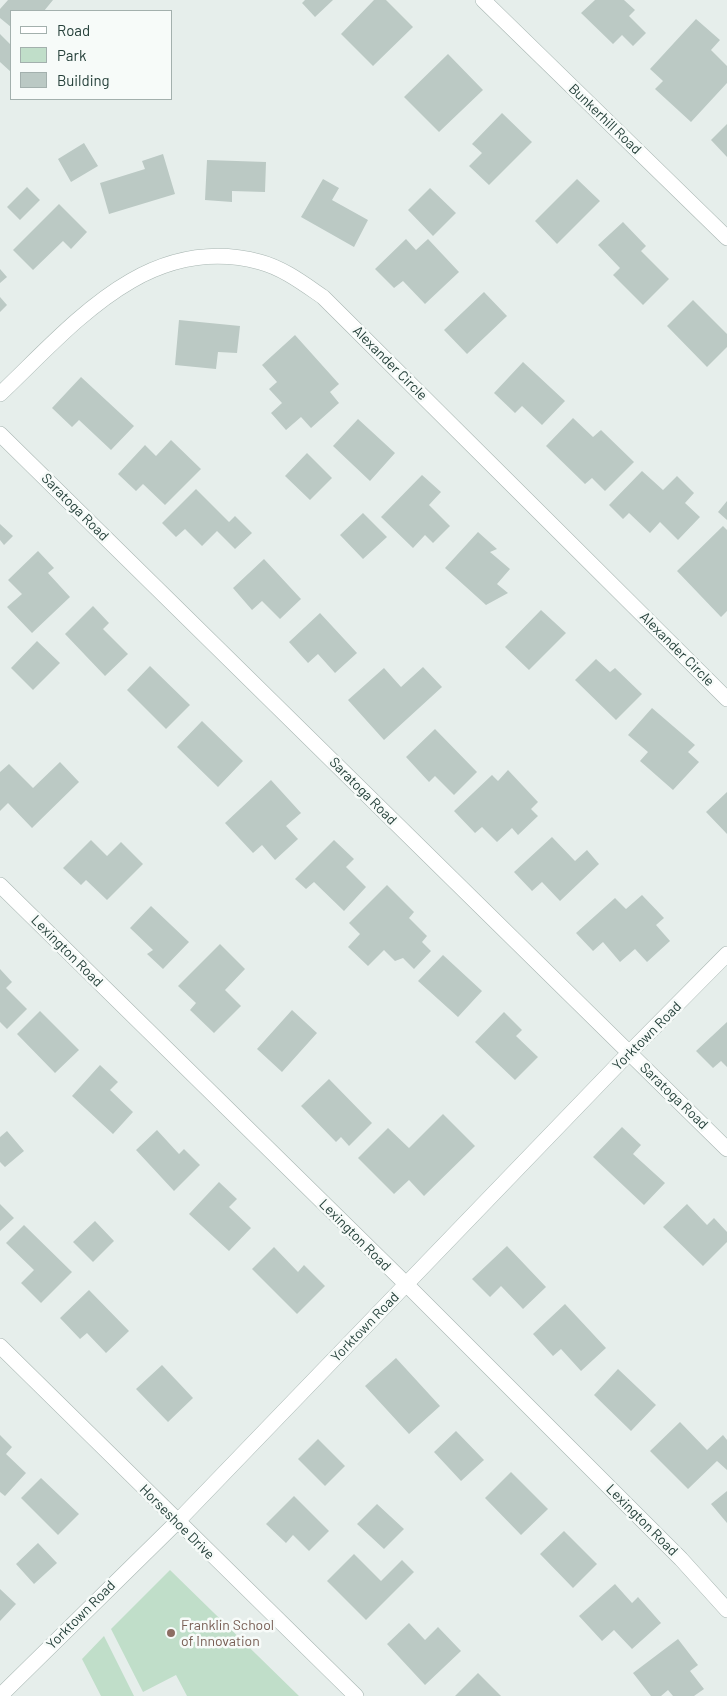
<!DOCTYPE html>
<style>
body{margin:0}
#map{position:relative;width:727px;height:1696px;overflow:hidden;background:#e6eeeb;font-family:Barlow,sans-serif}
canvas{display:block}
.legend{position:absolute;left:10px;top:10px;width:162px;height:90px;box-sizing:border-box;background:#f7fbf9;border:1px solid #a3b0ad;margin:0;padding:6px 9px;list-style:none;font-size:15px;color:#25403a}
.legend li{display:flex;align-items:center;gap:10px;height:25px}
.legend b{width:25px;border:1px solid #a3b0ad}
</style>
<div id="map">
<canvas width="727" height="1696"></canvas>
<ul class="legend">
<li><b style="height:6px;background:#fff"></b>Road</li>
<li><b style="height:14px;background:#c0dec9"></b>Park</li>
<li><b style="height:14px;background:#bbc9c4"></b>Building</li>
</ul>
</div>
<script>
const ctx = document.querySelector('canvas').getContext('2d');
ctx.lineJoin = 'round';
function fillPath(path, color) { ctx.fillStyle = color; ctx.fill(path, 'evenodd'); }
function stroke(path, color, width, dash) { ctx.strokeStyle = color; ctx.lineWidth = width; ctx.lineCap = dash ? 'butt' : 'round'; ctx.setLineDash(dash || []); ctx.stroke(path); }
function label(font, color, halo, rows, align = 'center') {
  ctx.font = font + ' Barlow,sans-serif'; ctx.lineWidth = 5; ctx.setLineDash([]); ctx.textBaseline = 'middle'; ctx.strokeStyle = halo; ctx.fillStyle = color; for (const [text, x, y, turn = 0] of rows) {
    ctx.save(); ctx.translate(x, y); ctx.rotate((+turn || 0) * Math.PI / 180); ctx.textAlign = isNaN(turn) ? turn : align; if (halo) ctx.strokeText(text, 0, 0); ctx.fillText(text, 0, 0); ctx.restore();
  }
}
const green = new Path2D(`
 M170,1570L299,1696H187L176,1675L143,1692L111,1629Z
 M104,1636L134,1696H101L82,1659Z`);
const building = new Path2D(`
 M8,0H53L44,11H11V27L0,18V9Z
 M305,0H333L315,17L302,3Z
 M374,0H386L413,27L373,66L341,34Z
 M595,0H624L635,10L629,16L646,33L633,46L622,35L613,44L581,13Z
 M696,19L720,40L711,50L727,66V83L691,122L655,89L663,81L650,69Z
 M0,34L11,45V72L0,62Z
 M448,54L483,90L439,132L404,97Z
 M502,113L532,142L489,185L469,166L482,153L472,144Z
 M727,124V157L711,140Z
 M84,143L98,166L71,182L58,159Z
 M163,154L175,194L109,214L100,183L145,169L142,161Z
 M207,160L266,162L265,192L232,191V202L205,200Z
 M323,179L339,188L332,200L368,220L354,247L301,217Z
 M577,179L600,201L557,244L535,221Z
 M27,187L40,200L20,220L7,207Z
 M430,188L456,213L433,236L408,210Z
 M59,204L87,232L71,249L63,241L33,270L13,250Z
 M623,222L646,246L641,251L669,279L643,305L613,275L620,268L598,245Z
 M406,239L416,250L428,239L459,272L425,304L403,281L394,288L375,269Z
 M0,269L7,277L0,283Z
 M484,292L507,316L467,354L444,330Z
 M0,297L7,305L0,312Z
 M693,300L727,334V347L707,367L667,326Z
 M179,320L240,326L237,353L218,352L216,369L175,365Z
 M295,335L339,384L330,392L339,403L311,428L301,417L286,430L271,413L282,403L269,389L277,382L262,365Z
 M523,362L565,401L542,425L522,406L515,413L494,393Z
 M81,377L134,426L111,450L79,420L72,427L52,408Z
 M573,418L593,437L601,430L634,462L605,491L592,478L585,484L546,446Z
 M358,419L395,453L370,481L333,446Z
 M171,440L201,469L165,505L143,484L136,491L118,474L145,445L156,456Z
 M307,453L332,478L310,500L285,476Z
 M642,471L663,490L677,476L694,493L685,503L700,517L678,540L660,522L650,533L629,513L623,519L609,505Z
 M422,475L441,492L429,505L450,526L433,543L425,535L413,548L381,517Z
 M196,489L229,522L235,516L252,533L235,549L217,531L202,546L185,529L176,537L162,523Z
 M727,501V520L718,512Z
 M363,513L387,537L363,559L340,535Z
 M0,524L13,536L4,545L0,540Z
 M723,526L727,530V611L721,617L677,571Z
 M478,532L497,549L490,552L510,569L497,584L508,593L486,605L445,568Z
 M38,551L54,568L48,573L70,597L32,633L7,607L22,594L8,580Z
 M264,559L301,599L280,619L262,601L252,610L233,588Z
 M93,606L109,623L103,629L128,654L105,676L65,634Z
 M541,610L566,633L529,670L505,647Z
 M320,613L357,653L335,673L318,654L308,663L289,642Z
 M37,641L60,663L33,690L11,668Z
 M596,659L610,672L615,668L642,694L616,720L575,680Z
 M150,666L190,705L166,729L127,690Z
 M423,667L442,687L384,740L348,700L384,668L401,687Z
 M652,708L695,745L688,752L699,762L673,790L640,761L648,752L628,735Z
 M202,721L243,761L218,787L177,747Z
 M435,729L477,772L454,795L435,776L429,782L406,757Z
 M60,762L79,782L32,828L8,803L0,811V772L9,764L33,788Z
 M508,770L538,802L531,809L538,816L518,835L512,828L497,842L482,827L475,833L454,811L492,775L498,781Z
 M271,780L301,813L286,826L298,839L275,860L262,845L253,853L225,823Z
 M727,792V834L706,812Z
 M552,837L575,861L587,850L599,864L560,901L542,882L532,891L514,872Z
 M91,840L107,856L121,842L143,864L107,900L86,880L81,885L63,868Z
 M334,840L354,859L346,867L366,887L344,911L314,882L306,889L295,879Z
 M387,885L414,912L409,918L427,936L422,942L431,951L414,969L403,958L395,961L384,950L368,966L348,947L360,934L349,923Z
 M642,895L664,918L656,925L670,941L647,962L635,949L620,962L603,942L593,951L576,933L615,898L626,909Z
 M151,906L189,942L163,969L147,954L153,950L130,928Z
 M220,944L245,969L225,990L241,1006L214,1033L190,1010L196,1003L178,986Z
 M443,955L482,991L458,1017L418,981Z
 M0,969L12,982L6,988L27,1009L7,1029L0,1022Z
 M292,1010L317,1033L282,1072L257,1049Z
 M40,1011L79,1050L55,1073L17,1034Z
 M504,1012L522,1030L516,1036L538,1057L515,1080L475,1042Z
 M727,1022V1067L721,1061L713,1068L696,1051Z
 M100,1065L118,1082L110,1090L133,1112L113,1134L72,1096Z
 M329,1079L372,1123L349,1146L341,1137L336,1142L301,1106Z
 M443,1114L475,1146L424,1196L409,1180L394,1194L358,1158L388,1128L409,1148Z
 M622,1127L641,1145L633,1154L665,1183L644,1205L593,1157Z
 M157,1130L179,1154L184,1149L200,1165L174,1191L136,1150Z
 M7,1131L24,1151L5,1167L0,1162V1137Z
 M219,1182L237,1199L229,1207L251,1228L229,1251L189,1214Z
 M0,1204L14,1218L0,1231Z
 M687,1204L707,1225L714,1218L727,1232V1242L703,1266L663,1227Z
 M95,1221L114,1241L93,1262L73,1242Z
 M24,1225L72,1272L41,1303L21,1283L34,1270L6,1243Z
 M507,1246L546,1287L523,1309L501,1286L490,1297L472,1279Z
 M274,1247L298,1272L304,1265L325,1286L297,1314L252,1269Z
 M89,1290L129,1331L106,1353L87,1333L80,1339L60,1318Z
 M565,1304L606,1348L581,1371L561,1349L553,1356L533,1334Z
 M396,1358L440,1406L409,1434L365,1386Z
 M162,1365L193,1398L168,1422L136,1389Z
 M618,1369L656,1405L631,1431L594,1395Z
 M680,1422L707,1450L723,1435L727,1440V1470L717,1461L688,1489L650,1451Z
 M456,1431L484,1460L461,1481L434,1452Z
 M0,1435L12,1447L6,1454L26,1473L5,1496L0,1492Z
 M318,1439L345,1466L325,1486L298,1459Z
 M511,1472L548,1509L521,1535L485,1498Z
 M41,1478L79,1514L58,1535L21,1498Z
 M727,1491V1523L711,1504Z
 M294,1496L329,1531L309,1551L293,1535L286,1543L266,1524Z
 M377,1504L404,1529L384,1549L357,1524Z
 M564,1531L597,1564L573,1588L540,1554Z
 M38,1543L57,1563L34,1584L16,1564Z
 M354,1554L381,1581L402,1560L414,1572L366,1620L327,1581Z
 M615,1584L632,1603L638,1597L661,1623L632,1649L614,1630L602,1641L579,1616Z
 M0,1589L16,1604L0,1621Z
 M409,1623L425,1640L438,1627L461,1651L425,1685L387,1644Z
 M678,1639L698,1665L690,1671L704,1689L694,1696H673L668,1690L661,1696H651L633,1673Z
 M478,1673L501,1696H455Z`);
const minor = new Path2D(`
 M483,0L727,238
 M0,394C73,325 147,232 260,262C283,268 304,284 323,297L727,699
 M0,434L727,1149
 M0,885L406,1284L681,1559L727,1610
 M0,1346L356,1696
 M0,1696L177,1522L629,1053L727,954`);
const markers = [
 [171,1633,5,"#8d6e63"]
];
const streetNames = [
 ["Bunkerhill Road",605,119,44],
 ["Alexander Circle",390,363,45],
 ["Saratoga Road",75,507,45],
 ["Alexander Circle",677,649,45],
 ["Saratoga Road",363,791,45],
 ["Lexington Road",67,951,45],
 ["Yorktown Road",647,1036,-45],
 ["Saratoga Road",674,1096,44],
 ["Lexington Road",355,1235,45],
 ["Yorktown Road",365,1327,-46],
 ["Lexington Road",642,1520,45],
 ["Horseshoe Drive",177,1522,45],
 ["Yorktown Road",81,1615,-45]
];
const educationNames = [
 ["Franklin School",181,1625],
 ["of Innovation",181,1641]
];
fillPath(green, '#c0dec9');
fillPath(building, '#bbc9c4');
stroke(minor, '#a8b6b2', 16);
stroke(minor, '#fff', 15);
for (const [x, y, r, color] of markers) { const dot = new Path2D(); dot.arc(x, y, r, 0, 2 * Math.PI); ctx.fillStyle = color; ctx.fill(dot); stroke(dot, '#f7fbf9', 2); }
label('14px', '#25403a', '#f7fbf9', streetNames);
label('14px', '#785e54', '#f7fbf9', educationNames, 'left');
</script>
